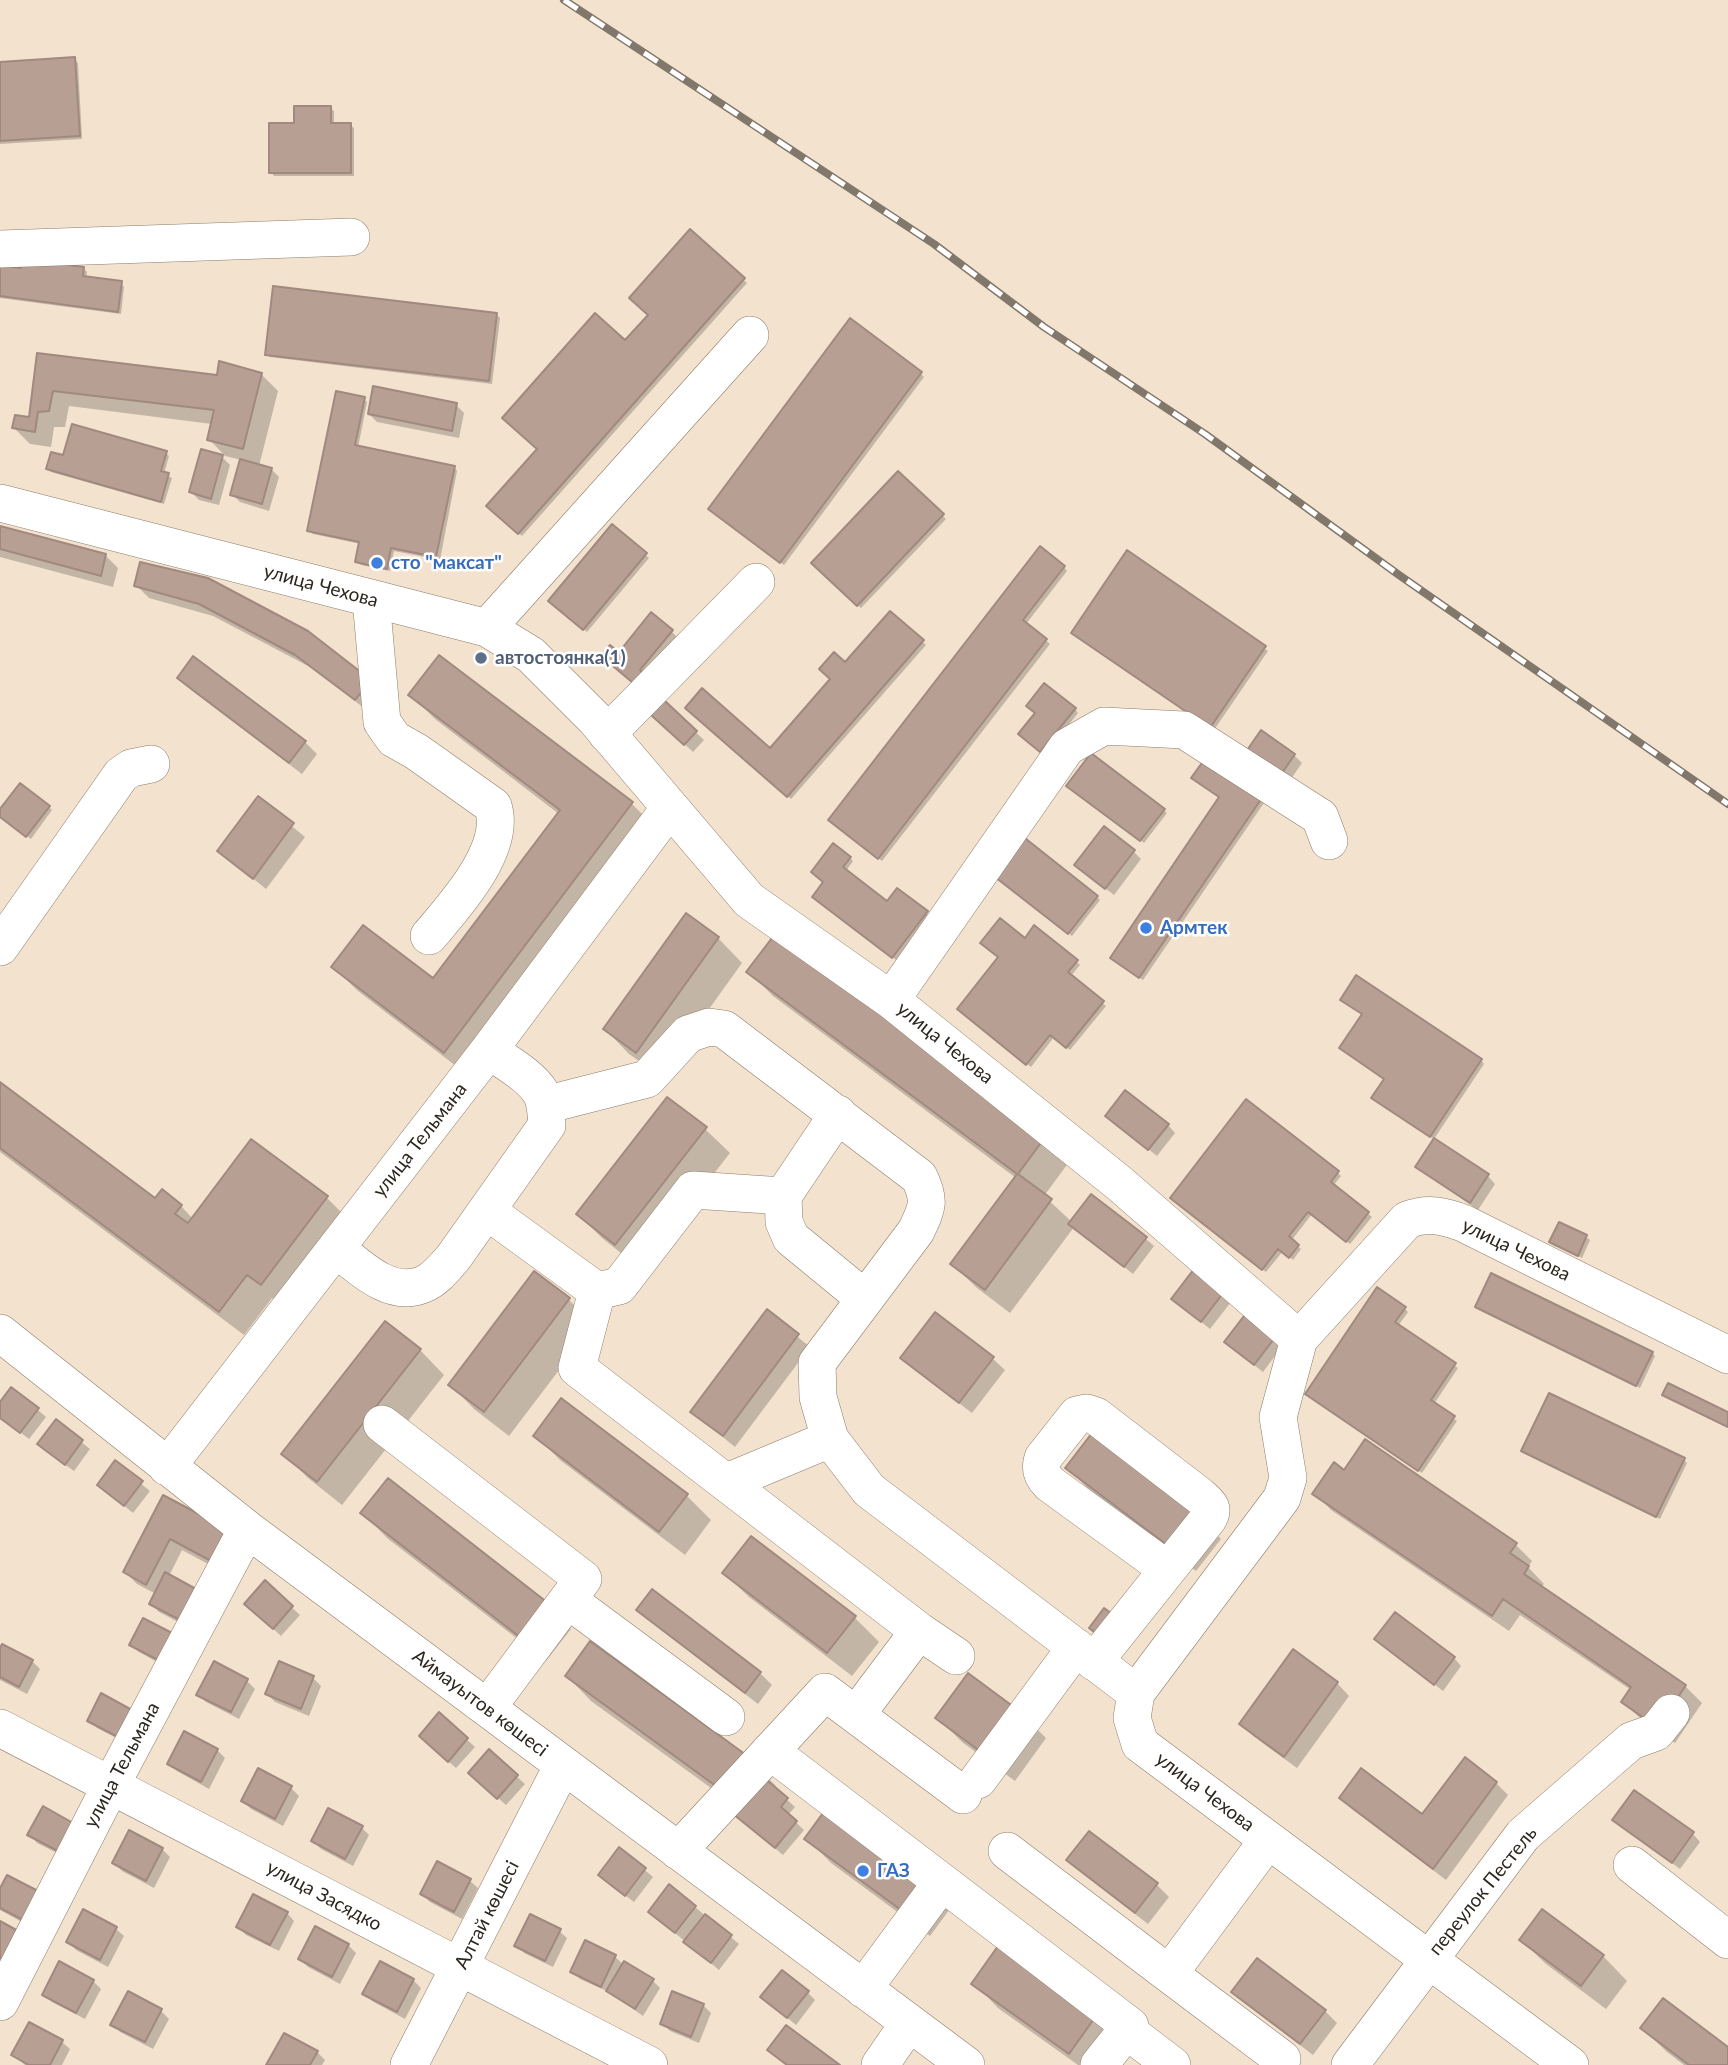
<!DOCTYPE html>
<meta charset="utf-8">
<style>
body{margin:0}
canvas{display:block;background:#f2e2ce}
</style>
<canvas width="1728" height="2065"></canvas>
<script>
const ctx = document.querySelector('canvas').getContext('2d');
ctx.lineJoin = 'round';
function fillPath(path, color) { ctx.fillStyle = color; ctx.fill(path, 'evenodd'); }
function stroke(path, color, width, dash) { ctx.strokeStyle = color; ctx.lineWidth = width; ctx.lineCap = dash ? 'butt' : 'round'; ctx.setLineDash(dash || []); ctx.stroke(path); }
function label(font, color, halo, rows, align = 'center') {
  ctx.font = font + ' Lato,sans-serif'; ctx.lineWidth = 5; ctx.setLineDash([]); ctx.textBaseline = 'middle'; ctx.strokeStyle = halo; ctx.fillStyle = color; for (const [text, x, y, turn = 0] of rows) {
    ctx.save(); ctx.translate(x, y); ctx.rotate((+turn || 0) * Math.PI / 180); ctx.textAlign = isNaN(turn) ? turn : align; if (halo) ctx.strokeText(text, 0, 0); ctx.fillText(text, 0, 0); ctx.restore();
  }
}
const shadow = new Path2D(`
 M74,59L78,63L82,139L0,144V64Z
 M330,108L334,111V125H350L354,128V176H274L271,172L296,125Z
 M690,232L747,283L522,536L489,506L539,449L650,315Z
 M0,267L22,270L84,269L87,272L86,279L121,283L124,287L121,314L0,298Z
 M496,314L500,318L492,384L270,357L266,354Z
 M39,355L218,377L262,375L278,391L259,466L271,469L279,477L269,511L240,502L232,494L242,460L225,456L209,439L212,424L69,406L65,427H54L51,447L30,444L14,428L31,419Z
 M921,374L924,377L784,565L713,512Z
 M364,399L367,402L358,448L454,467L457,471L440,560L394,551L390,571L361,565L357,561L361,544L313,534L309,531Z
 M456,405L464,413L459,438L377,422L369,414Z
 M166,453L169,456L164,474L172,478L164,504L51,472L48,468L64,458Z
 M222,457L230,465L219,505L199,500L191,492Z
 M898,473L946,519L861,608L813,563Z
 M613,527L649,558L587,632L554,604Z
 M0,528L106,556L118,568L113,587L0,557Z
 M1128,553L1268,651L1214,730L1073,633Z
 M141,564L369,681L368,711L310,667L213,616L149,598L136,585Z
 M1064,567L1067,571L1026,624L1050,644L882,861L834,824Z
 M890,613L926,645L791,799L688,707L770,750Z
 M671,631L679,639L647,678L619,654Z
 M439,657L632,804L656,828L469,1076L358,991L333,967L434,981L559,814L435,719L411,695Z
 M179,678L305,742L317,754L302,774L191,690Z
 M664,703L704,740L693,752L654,715Z
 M1075,709L1078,713L1045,755L1024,738Z
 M1294,755L1302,763L1286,786L1253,763Z
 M1072,789L1163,810L1167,813L1144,843Z
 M1221,797H1268L1143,980L1115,961Z
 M259,799L305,837L266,889L219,851Z
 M49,807L52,810L31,839L0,815V812Z
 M1133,851L1141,859L1114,895L1085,873Z
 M850,858L853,861L846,871L888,903L898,890L930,916L896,960L817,900Z
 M991,873L1097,897L1100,900L1072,936Z
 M775,937L1069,1162L1044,1196L1072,1222L1146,1239L1154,1246L1133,1274L1074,1227L1010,1313L977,1288L952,1264L1016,1178L773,996L749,972Z
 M718,938L742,963L661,1076L629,1054L605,1029Z
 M1025,940L1076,961L1080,965L1070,977L1106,1006L1070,1050L1054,1037L1031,1067L963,1012Z
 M1481,1060L1484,1064L1434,1139L1488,1176L1495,1184L1478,1210L1425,1174L1417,1166L1435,1140L1377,1101Z
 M0,1084L155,1201L181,1206L193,1219L326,1197L351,1222L286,1309L272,1298L244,1335L0,1152Z
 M1107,1116L1168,1125L1175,1133L1157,1156Z
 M705,1129L730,1153L640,1268L602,1238L578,1214Z
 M1338,1173L1341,1176L1333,1186L1372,1217L1350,1244L1312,1214L1291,1241L1301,1249L1293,1260L1283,1251L1266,1272L1176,1201Z
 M1586,1237L1590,1240L1582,1258L1552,1242Z
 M1194,1272L1231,1302L1210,1329L1173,1299Z
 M534,1273L569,1300L594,1324L509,1436L474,1409L450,1384Z
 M1477,1306L1652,1353L1655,1356L1640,1388Z
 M1404,1308L1408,1312L1398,1326L1458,1368L1434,1404L1457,1421L1422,1473L1311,1397Z
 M767,1312L810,1347L735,1447L692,1412Z
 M1276,1337L1284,1344L1263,1372L1234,1349Z
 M420,1350L444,1375L342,1505L308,1478L284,1454Z
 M902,1358H992L1005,1370L972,1413L915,1370Z
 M1664,1395L1728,1414V1427L1668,1398Z
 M0,1404L38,1410L46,1417L29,1439L0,1417Z
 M56,1422L90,1449L74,1471L47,1452Z
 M535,1435L687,1496L711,1520L685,1555L560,1460Z
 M1365,1442L1516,1545L1532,1561L1528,1567L1544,1584L1541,1588L1685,1686L1702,1703L1675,1743L1640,1718L1623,1702L1631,1690L1520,1615L1509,1631L1331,1510L1315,1493L1345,1472Z
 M1523,1451L1684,1460L1687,1463L1660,1519Z
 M115,1463L150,1491L133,1513L99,1485Z
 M1068,1468L1196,1514L1221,1539L1196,1571L1092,1493Z
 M164,1498L225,1573L182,1550L169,1576L188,1627L159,1612L151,1604L156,1594L137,1584L125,1572Z
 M363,1513L547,1604L571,1629L546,1661L387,1538Z
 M724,1573L854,1617L879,1642L852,1676L749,1597Z
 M265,1583L300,1615L281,1636L254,1611Z
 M638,1610L760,1673L772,1685L758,1704L651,1622Z
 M144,1620L168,1668L139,1652L131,1645Z
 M1376,1639L1454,1658L1461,1666L1443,1691Z
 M1293,1651L1337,1683L1349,1696L1297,1768L1253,1736L1241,1723Z
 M0,1652L32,1661L40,1669L27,1694L0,1680Z
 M279,1664L313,1678L321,1686L309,1716L275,1702L267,1694Z
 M567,1676L751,1761L776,1786L774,1788L795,1807L788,1815L804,1830L783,1855L743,1821L740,1809L591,1701Z
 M247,1681L255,1689L239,1719L206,1702L198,1694Z
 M131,1711L126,1743L97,1728L89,1720Z
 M1021,1714L1046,1738L1015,1781L962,1742L937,1717Z
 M440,1715L475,1747L456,1768L429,1744Z
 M217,1750L225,1758L209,1789L177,1771L169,1763Z
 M489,1752L525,1784L506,1805L479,1781Z
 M259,1771L291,1788L299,1796L283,1826L251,1809L243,1801Z
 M1496,1783L1508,1795L1446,1880L1353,1810L1341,1798L1422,1817Z
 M1614,1820L1693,1834L1700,1842L1680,1869Z
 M72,1824L67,1858L37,1843L30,1835Z
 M361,1827L369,1835L353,1866L321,1849L313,1841Z
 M807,1838L955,1902L930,1936L831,1863Z
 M162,1849L170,1857L154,1888L122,1871L114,1863Z
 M620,1849L653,1877L634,1902L608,1882Z
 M1068,1860L1157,1885L1169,1897L1148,1924L1081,1872Z
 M438,1863L470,1881L478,1888L462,1919L430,1902L422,1894Z
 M0,1892L31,1927L0,1910Z
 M695,1907L739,1944L719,1970L650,1912Z
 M84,1911L116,1929L124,1936L108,1967L76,1950L68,1942Z
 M287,1913L294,1921L279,1951L246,1935L238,1927Z
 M559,1931L567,1938L553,1967L524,1953L517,1945Z
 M1521,1940L1603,1956L1627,1981L1606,2009L1546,1964Z
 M586,1942L615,1957L624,1965L652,1980L660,1988L643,2016L609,1992L580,1979L572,1971Z
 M348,1945L356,1953L340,1984L308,1967L300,1959Z
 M413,1980L421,1988L405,2019L372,2001L365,1993Z
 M93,1981L101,1989L85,2019L52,2002L44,1994Z
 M974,1983L1095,2017L1119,2041L1103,2065H1078L998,2008Z
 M807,1992L815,2000L796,2025L762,1997Z
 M1234,1992L1325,2011L1337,2023L1313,2055L1246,2004Z
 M703,2005L711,2013L699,2043L670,2031L662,2023Z
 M161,2011L169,2019L153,2049L120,2032L113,2024Z
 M1642,2028L1728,2049V2065H1684L1667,2052Z
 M62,2042L70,2049L62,2065H25L13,2055Z
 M317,2052L325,2060L322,2065H268Z`);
const building = new Path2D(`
 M75,57L80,136L0,141V62Z
 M294,106H331V123H351V173H269V123H294Z
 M690,229L745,278L518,534L486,506L537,449L502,418L595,313L625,340L648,315L629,298Z
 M22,259L84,267L83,276L122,281L118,312L0,296V265L21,268Z
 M273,286L497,313L489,381L265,355Z
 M850,318L922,372L780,563L708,509Z
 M37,353L217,375L219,361L262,373L243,449L207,440L214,410L53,391L49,411L38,412L35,432L12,428L15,415L29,417Z
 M373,386L457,403L452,431L368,414Z
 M336,391L365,397L355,445L455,466L436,557L391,548L387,569L355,562L359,542L307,531Z
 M72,424L167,451L161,471L169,473L161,502L46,469L51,452L63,455Z
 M201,449L223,455L211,499L189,492Z
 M240,459L272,468L262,504L230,495Z
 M898,471L944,514L857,606L811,563Z
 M612,524L647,553L583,630L548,601Z
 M0,526L106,554L101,576L0,549Z
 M1040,546L1065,566L1023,620L1047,639L878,859L828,820Z
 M1127,550L1266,646L1210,728L1071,633Z
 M140,562L208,578L308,631L371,680L355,700L295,655L199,604L134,586Z
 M890,611L924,640L787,797L685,708L702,688L770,748L830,679L819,669L834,652L845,662Z
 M651,612L673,630L640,670L648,677L639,688L601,656L610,645L619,652Z
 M439,655L633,802L444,1053L331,967L363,925L433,978L560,810L408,695Z
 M193,656L306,741L289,763L177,678Z
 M1044,683L1076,708L1040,752L1018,734L1035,713L1026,706Z
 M664,700L697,731L684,745L651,715Z
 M1261,730L1295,754L1278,779L1243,756Z
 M1091,753L1165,809L1140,841L1066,786Z
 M1209,753L1266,792L1139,978L1110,958L1219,797L1191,778Z
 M20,783L50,806L26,837L0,817V809Z
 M258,796L294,823L253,879L217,851Z
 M1104,826L1135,850L1105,889L1074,865Z
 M1016,831L1098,896L1068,934L986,870Z
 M833,843L851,857L843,867L887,901L897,888L928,911L892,958L812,897L823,882L811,872Z
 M686,913L719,937L636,1053L603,1029Z
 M1000,918L1025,938L1034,925L1078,960L1068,972L1104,1001L1066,1048L1050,1035L1026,1065L957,1009L998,957L980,943Z
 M775,934L1046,1136L1018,1174L1052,1199L985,1290L950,1264L1017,1174L746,972Z
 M1356,975L1482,1059L1430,1137L1371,1098L1384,1079L1339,1048L1362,1014L1340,1000Z
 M0,1082L155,1198L162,1189L182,1205L175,1214L188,1223L251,1139L328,1196L261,1285L247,1275L219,1312L0,1148Z
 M1125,1090L1169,1124L1148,1150L1105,1116Z
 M667,1097L707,1127L615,1245L576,1214Z
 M1246,1099L1339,1171L1331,1182L1369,1212L1346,1242L1308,1212L1289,1236L1299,1245L1289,1258L1278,1249L1262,1270L1170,1198Z
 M1434,1138L1489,1174L1470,1203L1415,1167Z
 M1091,1194L1147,1237L1124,1267L1068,1224Z
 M1559,1222L1587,1235L1578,1256L1549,1242Z
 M1194,1269L1224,1292L1201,1322L1171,1299Z
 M534,1271L570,1298L484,1412L448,1385Z
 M1491,1273L1653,1352L1636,1386L1475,1307Z
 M1377,1287L1406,1307L1395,1322L1456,1363L1431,1400L1455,1416L1418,1471L1305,1394Z
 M767,1309L799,1334L723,1436L690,1412Z
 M935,1312L994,1357L959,1403L900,1358Z
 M1247,1312L1277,1335L1254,1365L1224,1342Z
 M385,1321L421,1349L317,1482L281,1454Z
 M1668,1383L1728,1412V1427L1662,1395Z
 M11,1387L39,1408L20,1433L0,1418V1402Z
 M1549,1393L1685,1458L1656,1517L1521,1451Z
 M561,1398L688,1494L659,1532L533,1436Z
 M56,1419L83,1440L65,1465L37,1444Z
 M1092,1433L1197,1513L1171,1548L1065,1468Z
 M1365,1439L1517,1543L1510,1553L1529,1566L1524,1574L1686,1685L1658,1728L1621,1702L1631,1687L1503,1599L1492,1616L1312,1494L1334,1462L1344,1470Z
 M115,1460L143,1481L124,1506L97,1485Z
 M388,1478L548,1603L521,1638L360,1513Z
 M163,1495L229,1530L213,1562L170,1539L146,1585L123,1572Z
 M751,1536L856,1616L827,1653L722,1573Z
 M165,1572L196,1589L180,1620L149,1604Z
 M265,1580L293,1606L273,1629L244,1604Z
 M652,1589L761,1672L745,1693L636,1610Z
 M1104,1608L1118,1618L1103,1639L1089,1628Z
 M1395,1612L1455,1657L1434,1685L1374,1639Z
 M143,1618L174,1634L160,1661L129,1645Z
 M590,1641L753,1760L728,1795L565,1676Z
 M2,1644L33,1660L19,1687L0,1677V1648Z
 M1293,1649L1338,1682L1284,1757L1239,1724Z
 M214,1661L248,1679L231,1712L196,1695Z
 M279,1661L314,1676L301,1709L265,1694Z
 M968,1673L1022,1713L989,1758L935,1718Z
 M101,1693L132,1710L118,1737L87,1721Z
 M439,1712L468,1738L448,1762L419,1736Z
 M184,1731L218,1749L201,1782L167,1764Z
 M489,1749L518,1775L497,1799L468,1773Z
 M1465,1757L1497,1782L1433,1869L1339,1798L1361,1768L1422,1814Z
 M258,1768L292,1786L275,1819L241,1801Z
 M763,1777L788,1798L781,1807L797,1821L775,1848L733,1814Z
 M1634,1790L1694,1832L1672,1863L1612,1820Z
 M831,1802L931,1876L905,1913L804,1839Z
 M43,1806L73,1823L58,1851L27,1835Z
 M328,1808L363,1826L345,1859L311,1841Z
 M129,1830L163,1848L146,1881L112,1863Z
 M1089,1831L1158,1883L1135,1913L1066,1860Z
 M619,1847L646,1868L625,1896L598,1875Z
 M437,1861L471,1879L454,1912L420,1894Z
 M7,1875L38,1891L23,1920L0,1908V1888Z
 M669,1884L696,1906L675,1933L648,1912Z
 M253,1894L288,1912L270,1945L236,1927Z
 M83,1909L117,1927L100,1960L66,1942Z
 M1542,1909L1604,1955L1581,1986L1519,1940Z
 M530,1914L561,1929L545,1961L514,1946Z
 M705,1914L732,1935L711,1963L683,1942Z
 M0,1921L20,1932L5,1961L0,1958Z
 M315,1926L349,1944L332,1977L298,1959Z
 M585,1940L616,1955L601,1987L570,1972Z
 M998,1946L1096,2016L1069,2054L971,1984Z
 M1257,1958L1326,2010L1300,2044L1231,1992Z
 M59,1961L94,1980L76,2013L42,1995Z
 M380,1961L414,1979L397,2012L362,1994Z
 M624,1961L654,1979L635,2009L606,1991Z
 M782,1970L809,1991L787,2018L760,1997Z
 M128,1991L162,2009L145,2042L110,2025Z
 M672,1991L704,2004L691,2037L660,2024Z
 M1663,1998L1728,2047V2065H1689L1640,2028Z
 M29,2022L63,2040L50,2065H29L11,2055Z
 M786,2025L840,2065H787L767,2050Z
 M284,2033L318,2051L310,2065H266Z`);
const minor = new Path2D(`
 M0,249L351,237
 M0,503L487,628L531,655L595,719L749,900L891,1000L1119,1183L1299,1339
 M371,599L382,722L394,739L417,752L493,806C507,849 455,905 429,936
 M487,628L750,335
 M607,734L756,582
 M0,947L121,775L131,768L151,764
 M891,1000L1067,747L1104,726L1184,730L1320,817L1329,841
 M545,1105L647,1079L688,1034L709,1027L724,1029L919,1177C931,1201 927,1208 916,1231L817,1363L818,1397L830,1439L869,1490L1136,1693
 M783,1196L838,1114
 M487,1211L597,1291L577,1368L919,1631
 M336,1248C359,1267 391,1299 424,1284C436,1279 445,1267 453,1258L547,1125C546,1114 546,1102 541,1093C530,1075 505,1062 489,1050
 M597,1291L619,1286L693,1190L783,1196L784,1222L791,1238L864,1298
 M0,1333L247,1529L966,2065
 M382,1424L583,1579L487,1708
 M167,1467L489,1050L669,809
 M727,1482L830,1439
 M568,1600L726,1717
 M1094,1662L1208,1519C1215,1508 1209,1504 1200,1496L1096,1416L1087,1413L1077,1415L1043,1458C1039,1469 1042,1476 1050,1484L1167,1569
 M856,1715L919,1631L956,1656
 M0,1728L649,2065
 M770,1751L942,1882
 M978,1780L1076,1647
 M1268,1840L1169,1974L1282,2059
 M678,1851L825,1692L963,1795
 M1007,1851L1169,1974
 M1632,1865L1728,1940
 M863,1989L942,1882L1130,2026L1099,2065
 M0,2002L111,1785L247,1529
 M1126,2030L1172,2065
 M409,2065L563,1765
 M880,2065L909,2023
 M1350,2065L1523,1835L1631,1741L1656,1732L1671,1713
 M1570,2065L1140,1744L1132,1718L1136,1693L1282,1498L1288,1478L1278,1417L1299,1339L1407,1220C1428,1212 1444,1216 1463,1223L1728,1355`);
const rail = new Path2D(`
 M564,0L934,244L1044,327L1205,434L1399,575L1728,804`);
const markers = [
 [377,563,7,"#3f7fe0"],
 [481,658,7,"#5c6f8a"],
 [1146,928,7,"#3f7fe0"],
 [863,1871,7,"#3f7fe0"]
];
const shopNames = [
 ["сто \"максат\"",391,563],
 ["Армтек",1160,928],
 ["ГАЗ",877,1871]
];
const streetNames = [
 ["улица Чехова",321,586,15],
 ["улица Чехова",945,1043,39],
 ["улица Тельмана",420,1140,-52],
 ["улица Чехова",1516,1250,26],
 ["Аймауытов көшесі",480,1703,37],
 ["улица Тельмана",122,1765,-62],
 ["улица Чехова",1205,1792,37],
 ["переулок Пестель",1483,1891,-51],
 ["улица Засядко",324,1896,28],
 ["Алтай көшесі",487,1915,-63]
];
const serviceNames = [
 ["автостоянка(1)",495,658]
];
fillPath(shadow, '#0003');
fillPath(building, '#b79f94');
stroke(building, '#a1897f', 2);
stroke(minor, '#8c7d6a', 38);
stroke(minor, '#fff', 37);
stroke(rail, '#81776a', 8);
stroke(rail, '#fff', 5, [16]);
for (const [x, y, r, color] of markers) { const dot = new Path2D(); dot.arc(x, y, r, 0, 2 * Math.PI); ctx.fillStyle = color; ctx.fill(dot); stroke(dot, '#fff', 2.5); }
label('bold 19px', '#366cbe', '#fff', shopNames, 'left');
label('19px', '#2c261e', '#fff', streetNames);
label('bold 19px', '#4e5e75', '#fff', serviceNames, 'left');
</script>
